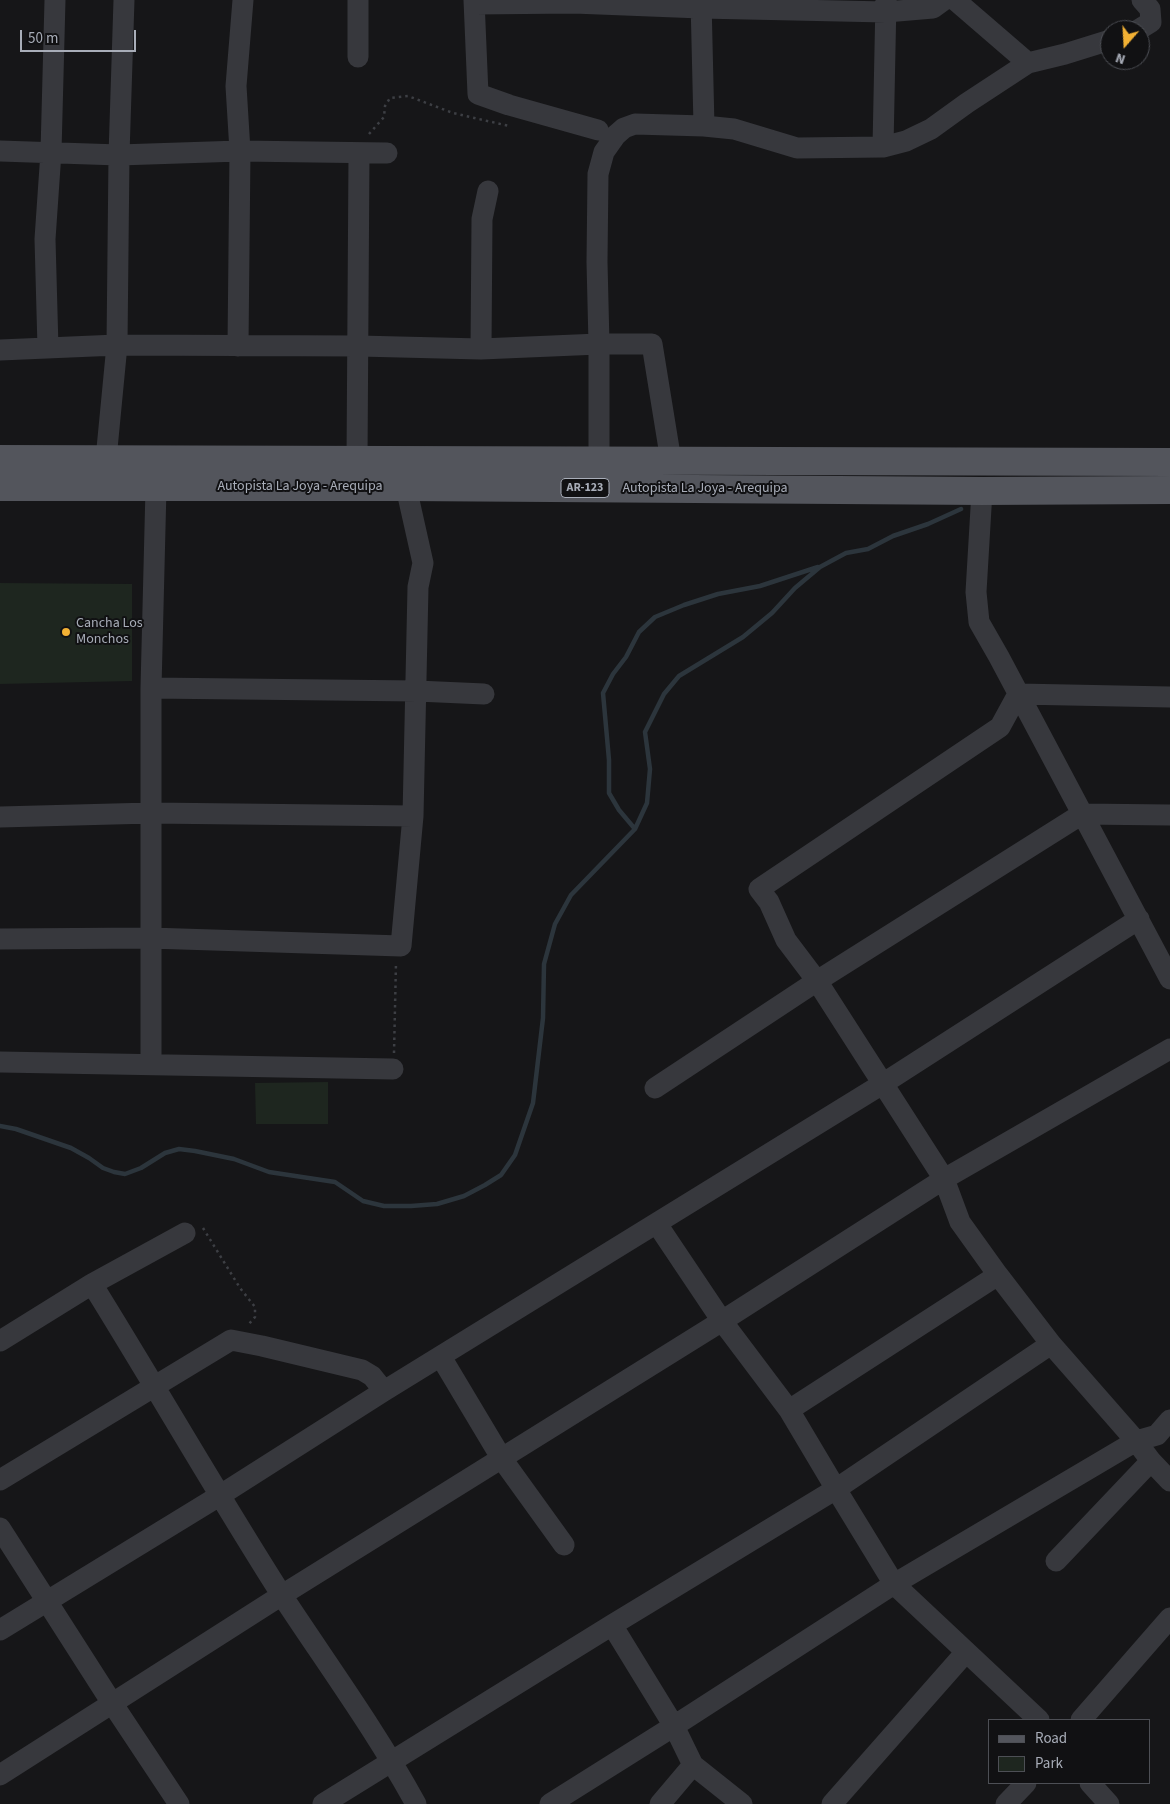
<!DOCTYPE html>
<style>
body{margin:0}
#map{position:relative;width:1170px;height:1804px;overflow:hidden;background:#161618;font-family:"Source Sans 3",sans-serif}
canvas{display:block}
.legend{position:absolute;left:988px;top:1719px;width:162px;height:65px;box-sizing:border-box;background:#111113;border:1px solid #4d4f55;margin:0;padding:6px 9px;list-style:none;font-size:15px;color:#a8adb8}
.legend li{display:flex;align-items:center;gap:10px;height:25px}
.legend b{width:25px;border:1px solid #4d4f55}
.north{position:absolute;left:1100px;top:20px;width:50px;height:50px;box-sizing:border-box;background:#111113;border:1px solid #4d4f55;border-radius:50%;rotate:199deg;font-size:14px;font-weight:700;line-height:20px;text-align:center;color:#a8adb8}
.north::after{content:'';display:block;margin:auto;width:18px;height:22px;background:#f2b134;clip-path:polygon(50% 0,100% 100%,50% 72%,0 100%)}
.scale{position:absolute;left:20px;top:30px;width:116px;height:22px;box-sizing:border-box;border:2px solid #a8adb8;border-top:0;padding-left:6px;font-size:15px;line-height:18px;white-space:nowrap;color:#a8adb8;-webkit-text-stroke:4px #111113;paint-order:stroke}
</style>
<div id="map">
<canvas width="1170" height="1804"></canvas>
<ul class="legend">
<li><b style="height:6px;background:#53555c"></b>Road</li>
<li><b style="height:14px;background:#1e261f"></b>Park</li>
</ul>
<div class="north">N</div>
<div class="scale">50 m</div>
</div>
<script>
const ctx = document.querySelector('canvas').getContext('2d');
ctx.lineJoin = 'round';
function fillPath(path, color) { ctx.fillStyle = color; ctx.fill(path, 'evenodd'); }
function stroke(path, color, width, dash) { ctx.strokeStyle = color; ctx.lineWidth = width; ctx.lineCap = dash ? 'butt' : 'round'; ctx.setLineDash(dash || []); ctx.stroke(path); }
function label(font, color, halo, rows, align = 'center') {
  ctx.font = font + ' "Source Sans 3",sans-serif'; ctx.lineWidth = 4; ctx.setLineDash([]); ctx.textBaseline = 'middle'; ctx.strokeStyle = halo; ctx.fillStyle = color; for (const [text, x, y, turn = 0] of rows) {
    ctx.save(); ctx.translate(x, y); ctx.rotate((+turn || 0) * Math.PI / 180); ctx.textAlign = isNaN(turn) ? turn : align; if (halo) ctx.strokeText(text, 0, 0); ctx.fillText(text, 0, 0); ctx.restore();
  }
}
const green = new Path2D(`
 M0,583L132,584V681L0,684Z
 M328,1082V1124H256L255,1083Z`);
const stream = new Path2D(`
 M635,829L619,810L609,793V760L603,693L613,674L626,657L639,632L655,617L684,605L718,594L760,586L818,567
 M0,1126L16,1129L71,1148L89,1158L103,1168L114,1172L125,1174L141,1168L165,1153L179,1149L195,1151L234,1159L269,1172L335,1182L363,1201L384,1206H411L437,1204L464,1196L485,1185L501,1175L515,1155L533,1103L543,1018L544,964L555,924L571,895L635,829L647,803L650,769L645,732L664,694L679,676L743,637L772,613L795,588L820,567L846,553L868,549L893,536L928,524L961,509`);
const path = new Path2D(`
 M369,134L384,117L385,106L390,98L408,96L453,113L509,126
 M394,1053L396,963
 M203,1228L240,1288L255,1307V1317L249,1324`);
const minor = new Path2D(`
 M358,0V57
 M474,0L478,94L509,105L598,130
 M701,0L704,126
 M955,0L1028,63
 M475,4L574,3L701,8L886,12L933,8L944,0
 M1138,30L1151,22L1150,9L1142,0
 M883,147L886,0
 M0,151L119,155L240,151L387,153
 M238,346L240,151L236,86L243,0
 M48,348L45,239L51,152L55,0
 M481,349L482,219L488,191
 M0,350L117,345L359,346L481,349L599,344H652L671,461
 M106,459L117,345L119,155L124,0
 M357,461L359,153
 M599,461V344L597,262L598,174L604,152L616,135L624,128L635,124L704,126L734,129L797,148L883,147L906,141L931,129L967,103L1028,63L1065,54L1110,40
 M982,491L976,592L979,622L999,657L1170,979
 M151,688L417,691L484,694
 M1170,697L1018,694L1000,727L759,889L769,902L786,940L817,981L944,1179L960,1222L998,1275L1051,1344L1136,1441L1151,1461L1170,1481
 M0,817L151,813L413,816
 M0,939L150,938L401,946L413,816L418,587L423,563L406,487
 M0,1062L393,1069
 M151,1063V688L156,488
 M655,1088L817,981L1082,814L1170,815
 M657,1224L722,1321L789,1410L836,1489L894,1584L1039,1720
 M92,1284C156,1387 216,1492 281,1594C327,1664 376,1731 416,1804
 M0,1341L92,1284L185,1233
 M441,1357L502,1459L564,1545
 M789,1410L998,1275
 M0,1480L231,1340L262,1346L362,1370L372,1376L384,1391
 M0,1528L112,1703L179,1804
 M1056,1561L1151,1461
 M612,1625L674,1726L693,1765L742,1804
 M0,1630L219,1496L384,1391L884,1083L1139,919
 M1081,1720L1170,1618
 M0,1775L282,1595L722,1321L944,1179L1170,1049
 M1090,1783L1109,1804
 M323,1804L612,1625L836,1489L1051,1344
 M550,1804L674,1726L894,1584L1136,1441L1157,1435L1170,1420
 M660,1804L693,1765
 M832,1804L966,1652
 M1006,1804L1026,1783`);
const major = new Path2D(`
 M0,459L1170,462
 M0,487H406L982,491L1170,490`);
const markers = [
 [66,632,5,"#f2b134"]
];
const shields = [
 [585,488,48]
];
const shieldNames = [
 ["AR-123",585,488]
];
const streetNames = [
 ["Autopista La Joya - Arequipa",300,487],
 ["Autopista La Joya - Arequipa",705,489]
];
const poiNames = [
 ["Cancha Los",76,624],
 ["Monchos",76,640]
];
fillPath(green, '#1e261f');
stroke(stream, '#2c353c', 4.5);
stroke(path, '#3d3f44', 2.5, [2.5, 4]);
stroke(minor, '#37383d', 21);
stroke(major, '#53555c', 28);
for (const [x, y, r, color] of markers) { const dot = new Path2D(); dot.arc(x, y, r, 0, 2 * Math.PI); ctx.fillStyle = color; ctx.fill(dot); stroke(dot, '#111113', 2); }
for (const [x, y, w] of shields) { const box = new Path2D(); box.roundRect(x - w / 2, y - 9.5, w, 19, 4); ctx.fillStyle = '#111113'; ctx.fill(box); stroke(box, '#a8adb8', 1); }
label('bold 12px', '#a8adb8', null, shieldNames);
label('14px', '#a8adb8', '#111113', streetNames);
label('14px', '#a8adb8', '#111113', poiNames, 'left');
</script>
